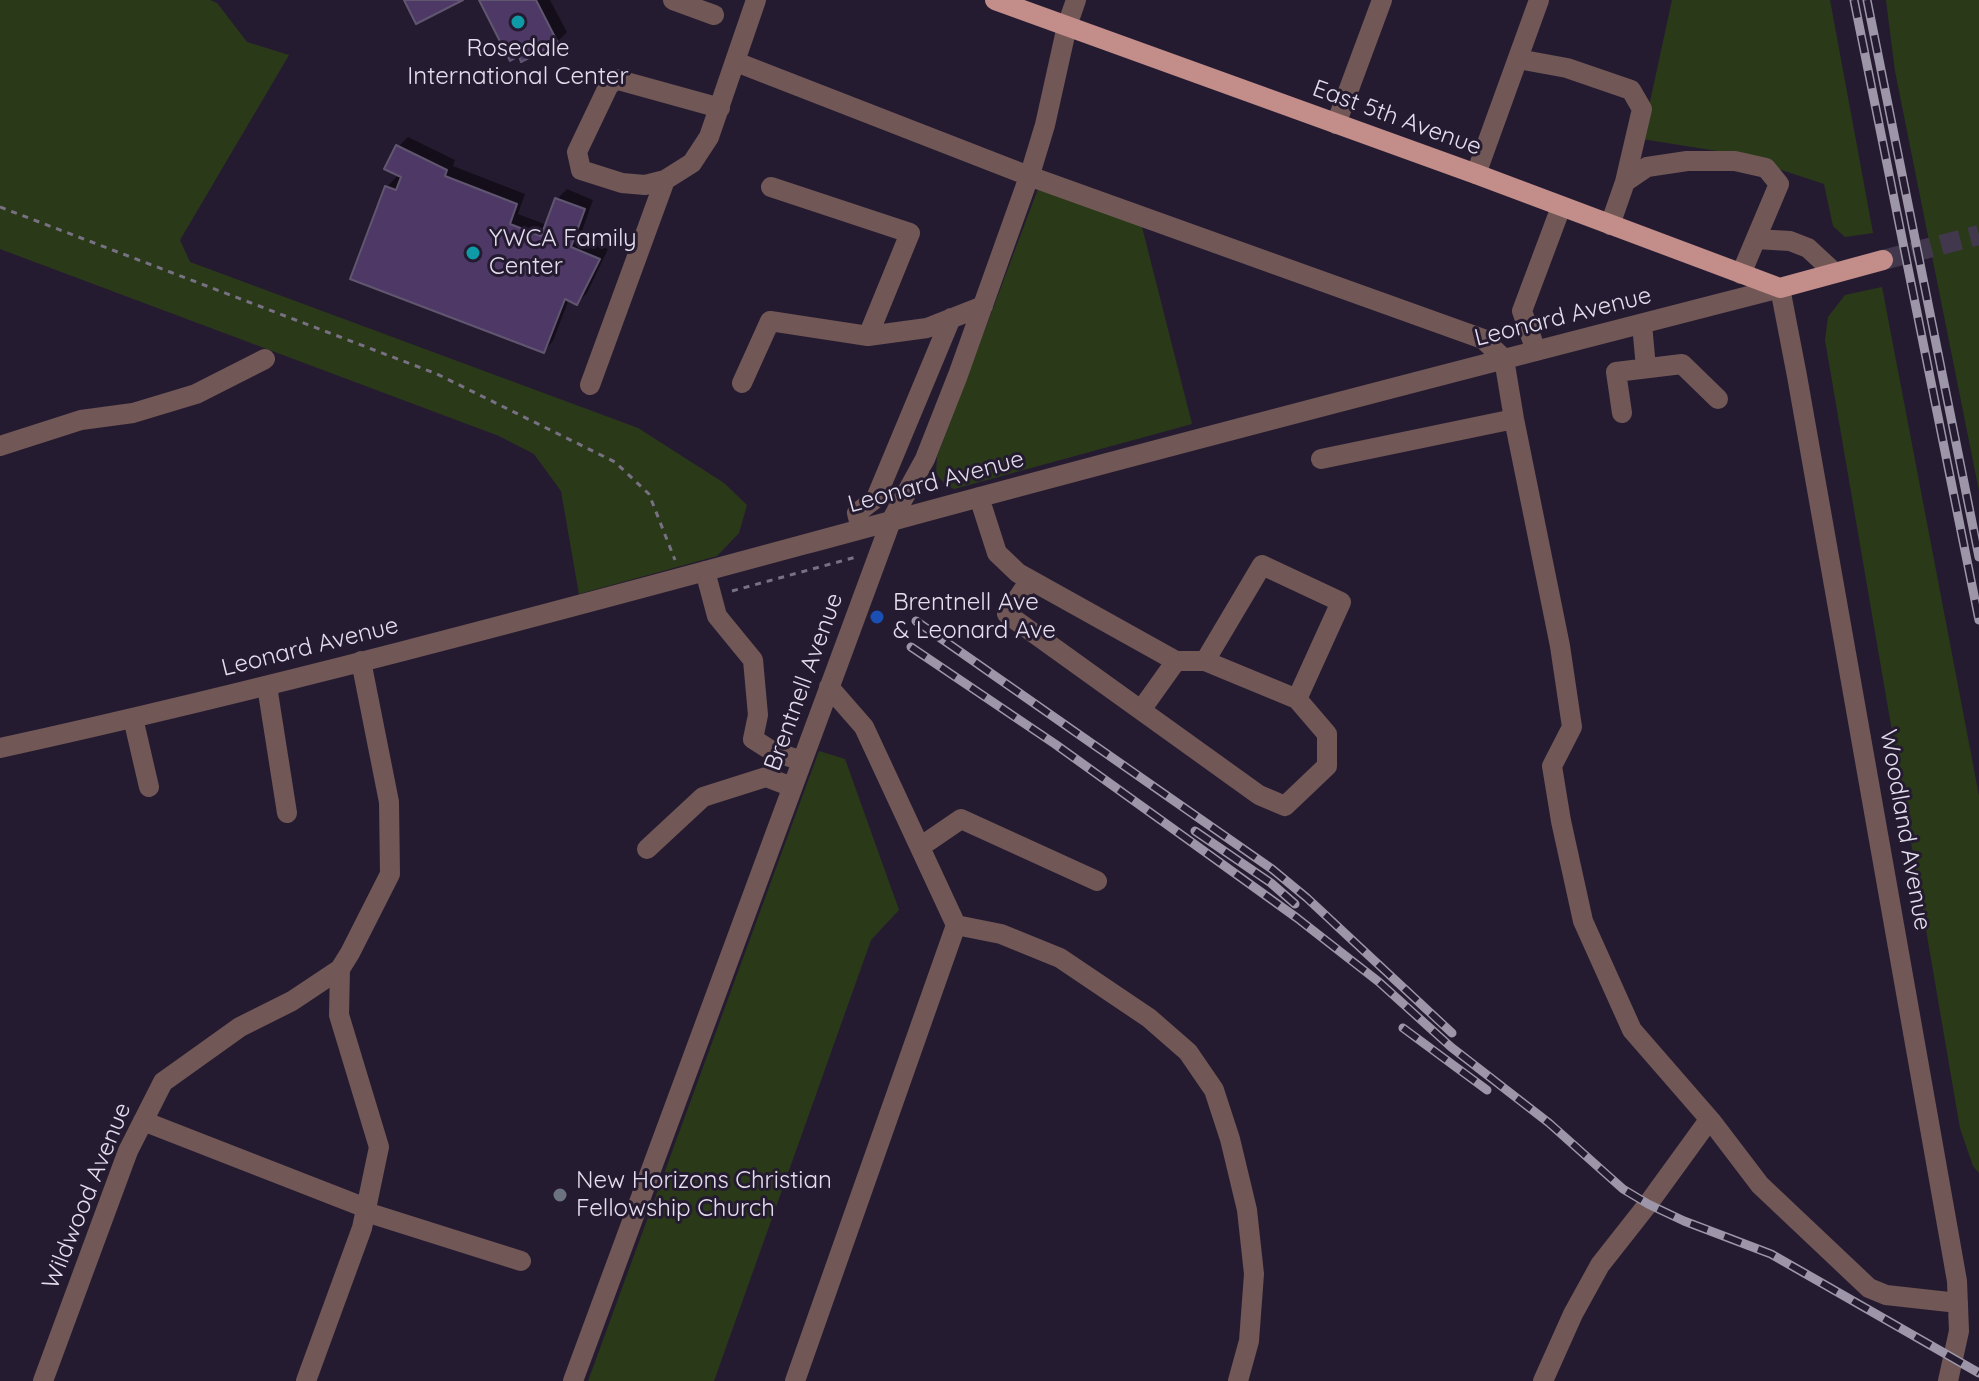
<!DOCTYPE html>
<style>
body{margin:0}
canvas{display:block;background:#251b31}
</style>
<canvas width="1979" height="1381"></canvas>
<script>
const ctx = document.querySelector('canvas').getContext('2d');
ctx.lineJoin = 'round';
function fillPath(path, color) { ctx.fillStyle = color; ctx.fill(path, 'evenodd'); }
function stroke(path, color, width, dash) { ctx.strokeStyle = color; ctx.lineWidth = width; ctx.lineCap = dash ? 'butt' : 'round'; ctx.setLineDash(dash || []); ctx.stroke(path); }
function label(font, color, halo, rows, align = 'center') {
  ctx.font = font + ' Quicksand,sans-serif'; ctx.lineWidth = 6; ctx.setLineDash([]); ctx.textBaseline = 'middle'; ctx.strokeStyle = halo; ctx.fillStyle = color; for (const [text, x, y, turn = 0] of rows) {
    ctx.save(); ctx.translate(x, y); ctx.rotate((+turn || 0) * Math.PI / 180); ctx.textAlign = isNaN(turn) ? turn : align; if (halo) ctx.strokeText(text, 0, 0); ctx.fillText(text, 0, 0); ctx.restore();
  }
}
const green = new Path2D(`
 M0,0H210L217,3L247,42L289,55L180,240L190,262L638,428L724,483L747,505L739,533L717,556L579,594L561,491L534,454L499,436L0,249Z
 M1672,0H1830L1873,233L1845,237L1833,226L1824,184L1730,153L1642,139Z
 M1886,0H1979V491L1895,71Z
 M1038,189L1141,223L1192,424L954,489L946,485L936,474L937,457Z
 M1882,287L1979,796V1173L1973,1166L1960,1128L1825,340L1828,317L1845,295Z
 M819,751L845,759L899,910L871,940L714,1381H588Z`);
const shadow = new Path2D(`
 M481,0H550L567,32L557,42Z
 M408,137L455,160L453,166L525,194L518,214L547,225L557,199L567,189L593,200L580,237L608,249L587,293L577,303L569,299L553,341L544,351L353,278L387,187L399,174L398,147Z`);
const building = new Path2D(`
 M404,0H463L416,24Z
 M479,0H536L558,43L521,62L519,56L510,61Z
 M396,145L447,170L445,176L517,204L510,224L541,236L555,198L585,209L571,247L600,259L577,305L565,299L544,353L350,279L385,186L396,190L401,177L384,169Z`);
const majorTunnel = new Path2D(`
 M1883,260L1979,235`);
const path = new Path2D(`
 M0,207L437,374L615,462L649,494L675,560
 M732,591L856,557`);
const minor = new Path2D(`
 M673,0L714,15
 M1518,59L1567,68L1631,90L1642,109L1625,182
 M736,62L1029,176L1483,339L1504,359L1514,419L1560,646L1572,727L1552,766L1561,821L1583,921L1632,1030L1712,1122L1760,1185L1869,1288L1886,1295L1958,1303
 M720,108L615,79L608,87L577,152L581,170L622,183L645,185L665,180L692,163L709,137L756,0
 M1336,124L1382,0
 M1476,174L1539,0
 M771,187L910,233L868,336
 M1610,225L1625,182L1647,167L1687,161H1735L1766,168L1779,184L1741,274
 M1756,239L1790,241L1808,248L1835,273
 M1642,324L1646,368
 M1536,351L1522,311L1561,207
 M742,383L770,321L868,336L927,328L983,306
 M590,385L665,180
 M1622,413L1616,372L1682,364L1718,399
 M0,446L81,420L133,413L196,394L265,359
 M1321,459L1514,419
 M979,497L997,553L1018,573L1176,661H1205L1297,699L1341,602L1262,565L1205,661
 M861,529L857,513L876,498L951,318
 M705,571L717,616L753,660L758,715L753,739L772,751L802,761
 M1030,580L1007,614L1259,795L1285,806L1327,766V734L1297,699
 M267,686L287,813
 M1141,710L1176,661
 M133,718L149,787
 M0,748C301,682 598,600 895,520C1189,440 1484,364 1780,288L1797,376L1957,1281L1959,1331L1948,1381
 M920,847L961,819L1097,881
 M647,849L703,797L766,777L792,787
 M956,925L1001,934L1060,958L1149,1018L1188,1052L1214,1090L1230,1139L1247,1210L1254,1274L1249,1341L1238,1381
 M143,1121L366,1208
 M366,1212L521,1261
 M43,1381L128,1151L163,1082L240,1027L292,1001L340,969L350,953L390,874L389,802L361,661
 M306,1381L362,1228L379,1147L339,1015L340,969
 M573,1381L891,521L925,459L958,375L1031,171L1045,125L1067,26L1076,0
 M795,1381L956,925L864,727L829,687
 M1543,1381L1573,1314L1600,1265L1648,1204L1709,1120`);
const major = new Path2D(`
 M995,0L1476,174L1780,288L1883,260`);
const rail = new Path2D(`
 M1854,0L1979,620
 M1867,0L1979,557
 M916,621L1272,869L1307,898L1452,1033
 M911,647L1055,744L1297,918L1379,982L1451,1047L1549,1123L1623,1189L1648,1204L1684,1221L1771,1254L1979,1373
 M1195,831L1271,883L1295,904
 M1403,1028L1487,1090`);
const markers = [
 [518,22,8,"#0f9aa8"],
 [473,253,8,"#0f9aa8"],
 [877,617,8,"#1a4fb4"],
 [560,1195,8,"#6b7280"]
];
const poiNames = [
 ["Rosedale",518,49,"center"],
 ["International Center",518,77,"center"],
 ["YWCA Family",489,239],
 ["Center",489,267],
 ["Brentnell Ave",893,603],
 ["& Leonard Ave",893,631],
 ["New Horizons Christian",576,1181],
 ["Fellowship Church",576,1209]
];
const streetNames = [
 ["East 5th Avenue",1397,118,20],
 ["Leonard Avenue",1563,317,-14],
 ["Leonard Avenue",936,482,-15],
 ["Leonard Avenue",310,647,-14],
 ["Brentnell Avenue",804,682,-70],
 ["Woodland Avenue",1905,830,80],
 ["Wildwood Avenue",87,1196,-68]
];
fillPath(green, '#2a3a18');
fillPath(shadow, '#0007');
fillPath(building, '#4e3966');
stroke(building, '#615670', 2);
stroke(majorTunnel, '#42384d', 20, [20, 10]);
stroke(path, '#787083', 3, [6, 6]);
stroke(minor, '#715755', 20);
stroke(major, '#c38d89', 20);
stroke(rail, '#9d96a8', 9);
stroke(rail, '#251b31', 6, [18]);
for (const [x, y, r, color] of markers) { const dot = new Path2D(); dot.arc(x, y, r, 0, 2 * Math.PI); ctx.fillStyle = color; ctx.fill(dot); stroke(dot, '#251b31', 3); }
label('24px', '#e3dded', '#251b31', poiNames, 'left');
label('24px', '#e3dded', '#251b31', streetNames);
</script>
